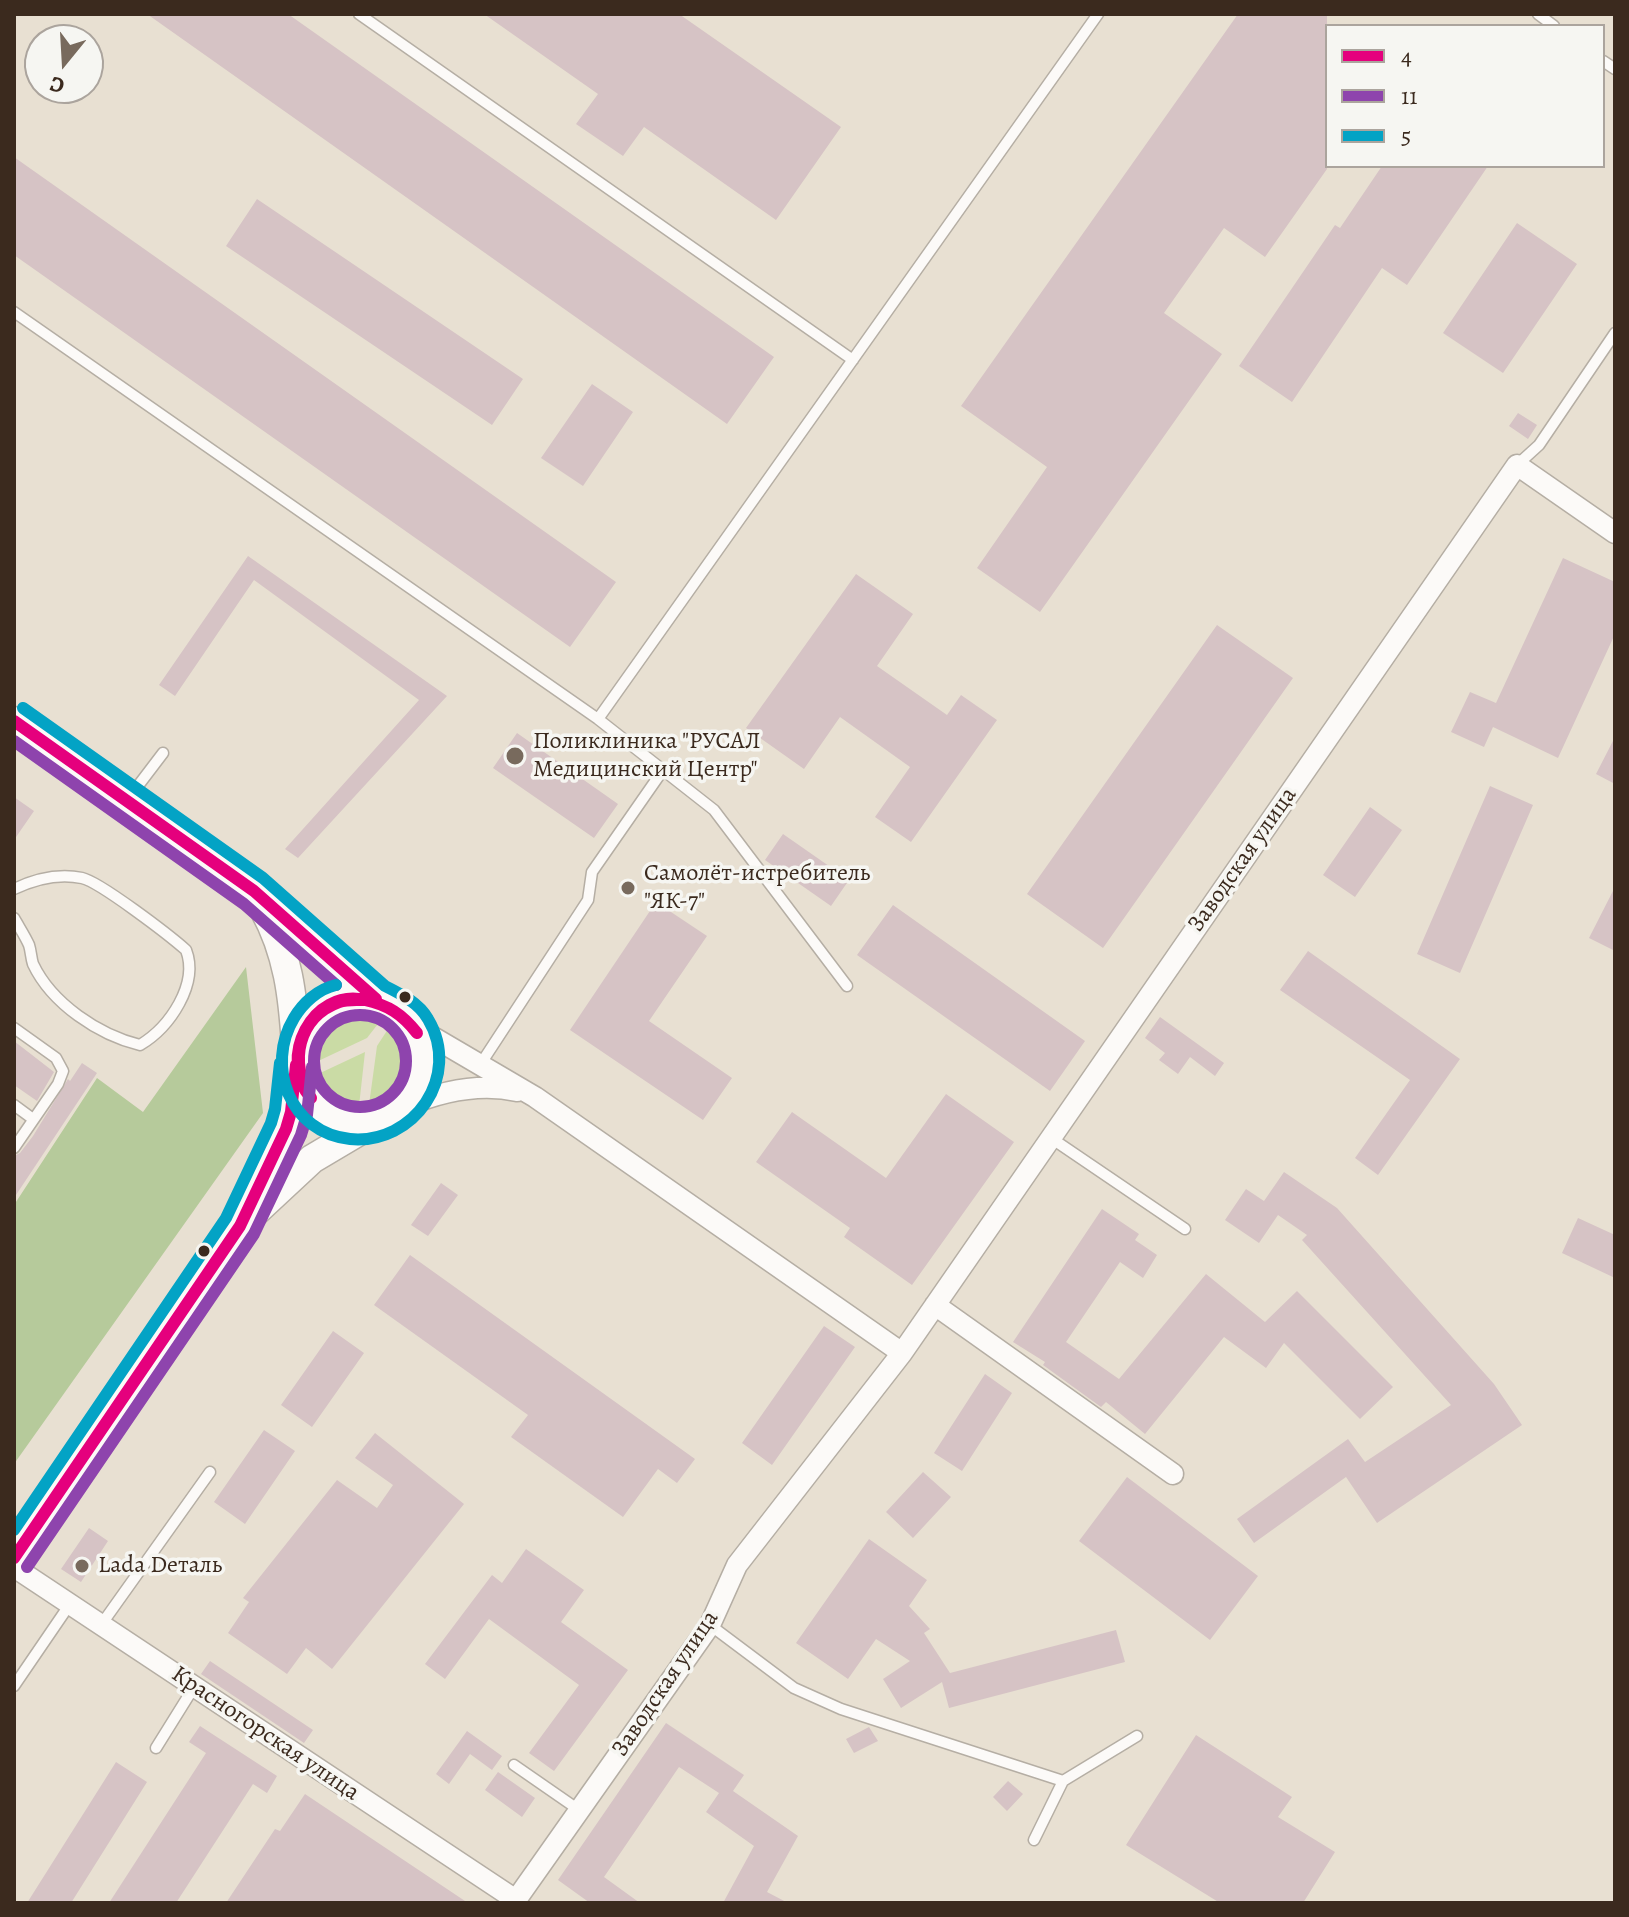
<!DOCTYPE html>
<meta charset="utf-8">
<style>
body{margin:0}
#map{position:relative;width:1629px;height:1917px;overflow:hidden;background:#e8e0d2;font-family:Alegreya,serif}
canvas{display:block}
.frame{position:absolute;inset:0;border:16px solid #3b2a1e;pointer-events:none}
.legend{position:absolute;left:1325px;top:24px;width:280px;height:144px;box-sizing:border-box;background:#f6f6f2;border:2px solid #aba49d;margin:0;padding:10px 14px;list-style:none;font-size:24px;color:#3b2a1e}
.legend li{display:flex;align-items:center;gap:16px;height:40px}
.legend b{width:40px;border:2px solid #aba49d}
.north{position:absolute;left:24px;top:24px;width:80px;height:80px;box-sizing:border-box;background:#f6f6f2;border:2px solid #aba49d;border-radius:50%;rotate:198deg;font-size:22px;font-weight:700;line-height:32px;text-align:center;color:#3b2a1e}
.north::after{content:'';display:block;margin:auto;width:28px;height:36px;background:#786a5d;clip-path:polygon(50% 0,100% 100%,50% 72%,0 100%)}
</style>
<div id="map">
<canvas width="1629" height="1917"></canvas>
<div class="frame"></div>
<ul class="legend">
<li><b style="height:10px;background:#e5007d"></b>4</li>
<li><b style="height:10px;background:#8e44ad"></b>11</li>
<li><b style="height:10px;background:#03a3c5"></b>5</li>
</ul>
<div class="north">С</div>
</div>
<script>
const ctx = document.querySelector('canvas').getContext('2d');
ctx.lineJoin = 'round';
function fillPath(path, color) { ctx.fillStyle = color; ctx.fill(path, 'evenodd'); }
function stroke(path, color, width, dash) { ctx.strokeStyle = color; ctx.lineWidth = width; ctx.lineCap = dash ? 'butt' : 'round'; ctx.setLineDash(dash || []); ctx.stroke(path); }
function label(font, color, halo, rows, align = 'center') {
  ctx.font = font + ' Alegreya,serif'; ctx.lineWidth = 7; ctx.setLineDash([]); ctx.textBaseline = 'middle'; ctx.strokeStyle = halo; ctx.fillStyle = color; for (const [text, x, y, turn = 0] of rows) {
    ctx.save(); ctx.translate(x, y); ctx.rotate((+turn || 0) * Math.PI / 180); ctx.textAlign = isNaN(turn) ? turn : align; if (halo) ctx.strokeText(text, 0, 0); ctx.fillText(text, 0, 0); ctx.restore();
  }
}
const green = new Path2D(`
 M354,1014L370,1015L381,1020L367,1038L314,1063C312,1037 330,1021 354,1014Z
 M390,1026C418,1053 404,1094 369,1105L377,1046Z
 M365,1052L359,1106C338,1105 325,1094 316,1075Z`);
const forest = new Path2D(`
 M246,967L263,1113L14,1464V1205L97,1078L143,1112Z`);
const building = new Path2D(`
 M147,14H288L774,357L727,424Z
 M484,14H679L841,127L776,220L644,127L623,156L576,124L598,94Z
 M1238,14H1327V169L1265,257L1224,228L1164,313L1222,354L1040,612L977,568L1047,467L961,406Z
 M14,157L616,582L570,647L14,255Z
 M1382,166H1488L1407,285L1382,268L1292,402L1239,366L1335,225L1340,228Z
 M257,199L523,379L492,425L226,246Z
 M1517,223L1577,264L1503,373L1443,333Z
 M592,384L633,412L583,486L541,458Z
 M1518,413L1537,425L1528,439L1509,426Z
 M248,556L447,696L298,858L285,849L419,700L254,580L175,696L159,685Z
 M1563,558L1615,582V634L1558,758L1493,727L1484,747L1451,732L1470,692L1496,703Z
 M856,574L913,614L877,666L947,715L961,695L997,720L911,842L875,817L910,767L840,717L804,769L746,728Z
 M1217,625L1293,678L1103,948L1027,894Z
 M517,733L618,804L594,838L493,768Z
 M1615,737V784L1596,774Z
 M1490,786L1533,805L1460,973L1417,954Z
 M14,797L34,811L14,840Z
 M1370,807L1402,830L1355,897L1323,875Z
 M783,834L849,880L831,906L765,860Z
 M1615,887V951L1589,938Z
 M656,902L707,936L649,1021L732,1078L703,1120L570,1030Z
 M893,905L1085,1041L1050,1091L857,955Z
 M1308,951L1460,1059L1378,1175L1355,1158L1410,1080L1280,990Z
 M1160,1017L1224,1063L1215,1076L1190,1057L1178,1074L1159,1060L1165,1053L1145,1038Z
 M14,1041L54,1072L37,1101L14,1085Z
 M82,1063L97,1073L14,1198V1156L20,1153L33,1136L68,1079L70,1081Z
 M946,1094L1014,1142L912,1285L844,1237L850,1228L756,1162L792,1112L886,1178Z
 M1284,1172L1337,1208L1494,1384L1522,1425L1377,1523L1346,1477L1254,1543L1237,1519L1348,1439L1365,1462L1451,1405L1302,1240L1307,1235L1278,1215L1259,1243L1225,1220L1246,1189L1264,1201Z
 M441,1183L458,1195L428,1236L411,1225Z
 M1102,1209L1139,1234L1135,1240L1157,1255L1143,1278L1120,1262L1066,1342L1119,1379L1206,1274L1265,1322L1297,1291L1393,1387L1360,1419L1284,1343L1266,1368L1224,1337L1145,1434L1106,1402L1101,1407L1043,1365L1045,1362L1013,1342Z
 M1578,1218L1615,1235V1278L1562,1253Z
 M410,1255L695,1459L677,1483L658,1469L623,1517L511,1437L528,1415L374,1305Z
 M824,1326L855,1347L772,1465L742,1443Z
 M333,1331L364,1353L312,1427L281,1405Z
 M985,1374L1012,1393L962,1471L934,1453Z
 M264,1430L295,1451L245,1524L214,1502Z
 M375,1433L464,1504L332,1669L306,1648L287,1674L228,1633L249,1602L243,1598L337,1480L377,1508L393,1485L355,1458Z
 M923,1472L951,1497L913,1538L886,1512Z
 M1127,1477L1258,1576L1210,1640L1079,1541Z
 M89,1528L108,1541L81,1582L61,1569Z
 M869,1539L927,1580L909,1606L930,1629L924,1633L950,1673L1116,1630L1125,1662L949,1708L942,1682L901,1708L883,1679L910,1661L876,1639L848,1679L796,1643Z
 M526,1549L584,1590L561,1622L628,1670L554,1771L529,1753L579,1685L489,1619L445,1679L425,1664L492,1575L502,1583Z
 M210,1661L313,1730L304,1743L201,1674Z
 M666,1723L744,1775L733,1791L798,1836L767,1892L788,1903H723L754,1846L706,1812L719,1793L679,1767L604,1877L640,1903H590L558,1880Z
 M200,1726L277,1776L267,1793L253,1784L176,1903H109L206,1753L189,1742Z
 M869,1727L878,1741L854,1753L846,1739Z
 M467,1731L502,1756L492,1770L470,1754L449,1784L436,1774Z
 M1196,1735L1292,1797L1278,1817L1335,1852L1303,1903H1220L1126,1845Z
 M116,1762L147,1782L71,1903H27Z
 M498,1772L535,1798L522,1817L485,1790Z
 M1008,1781L1023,1794L1007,1811L993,1797Z
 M305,1794L468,1903H226L275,1829L280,1831Z`);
const lane = new Path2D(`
 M359,14L853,360
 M1538,14L1554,26
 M1603,61L1615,69
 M14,312L598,719
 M1517,465L1539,445L1615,333
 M128,799L163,753
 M14,889C35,879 58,873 82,878C100,882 169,935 186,950C199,984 170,1027 140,1045C99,1035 52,1004 33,964C31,958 31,951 29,945C25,936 19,927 14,918
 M847,986L714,810L598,719L1098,14
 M14,1028L56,1058L63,1071L58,1084L14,1148
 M480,1065L588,900L592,872L663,770
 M14,1105L33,1119
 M1051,1138L1185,1229
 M101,1625L210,1472
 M710,1625L794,1688L841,1709L1063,1781L1137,1736
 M14,1686L70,1604
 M156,1748L194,1687
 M514,1765L579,1810
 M1034,1840L1063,1781`);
const street = new Path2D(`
 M414,1026L535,1097L902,1353
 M404,1107C439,1092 480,1083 517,1091
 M935,1305L1173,1474
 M14,1567L516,1900L710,1625L737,1565L902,1353L1517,465L1615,533`);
const secondary = new Path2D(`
 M14,721L254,891L376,999C389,1006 401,1013 411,1024C432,1047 424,1087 403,1107C390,1119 370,1125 352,1123C269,1112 281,986 376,999
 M264,909C288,953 293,996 296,1046
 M255,1212L312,1159L371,1124
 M14,1558L240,1226L286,1129L291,1112L296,1072`);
const bus1 = new Path2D(`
 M14,721L254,891L376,999
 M365,1000C388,1005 402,1014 417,1033
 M311,1098C277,1059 312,988 365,1000
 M311,1098C288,1063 298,1017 339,1002C347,999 357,1000 365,1000
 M14,1558L240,1226L286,1129L291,1112L296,1065`);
const bus2 = new Path2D(`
 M14,741L244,904L336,985
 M314 1061a46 46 0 1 1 92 0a46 46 0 1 1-92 0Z
 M27,1567L254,1234L301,1135L307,1115L312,1067`);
const bus3 = new Path2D(`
 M23,708L263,878L385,986C401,994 419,1003 428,1019C462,1076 414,1145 350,1139C290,1133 265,1066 294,1018C303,1003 318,989 336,985
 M14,1530L226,1218L271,1123L275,1109L280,1063`);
const markers = [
 [515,756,10,"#786a5d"],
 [628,888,8,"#786a5d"],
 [405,997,7,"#3b2a1e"],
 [204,1251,7,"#3b2a1e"],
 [82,1566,8,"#786a5d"]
];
const poiNames = [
 ["Поликлиника \"РУСАЛ",533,742],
 ["Медицинский Центр\"",533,770],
 ["Самолёт-истребитель",644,874],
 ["\"ЯК-7\"",644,902],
 ["Lada Dеталь",98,1566]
];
const streetNames = [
 ["Заводская улица",1243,860,-55],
 ["Заводская улица",666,1684,-56],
 ["Красногорская улица",265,1734,34]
];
fillPath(green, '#cadba5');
fillPath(forest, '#b6ca9b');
fillPath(building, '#d6c3c5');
stroke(lane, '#b5aea4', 13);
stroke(street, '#b5aea4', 23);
stroke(secondary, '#b5aea4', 31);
stroke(lane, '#fcfaf8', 10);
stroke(street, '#fcfaf8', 20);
stroke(secondary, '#fcfaf8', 28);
stroke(bus1, '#e5007d', 12);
stroke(bus2, '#8e44ad', 12);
stroke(bus3, '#03a3c5', 12);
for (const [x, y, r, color] of markers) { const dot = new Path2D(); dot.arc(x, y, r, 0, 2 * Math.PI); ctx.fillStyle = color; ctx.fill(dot); stroke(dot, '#f6f6f2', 3); }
label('24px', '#3b2a1e', '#f6f6f2', poiNames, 'left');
label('24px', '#3b2a1e', '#f6f6f2', streetNames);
</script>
